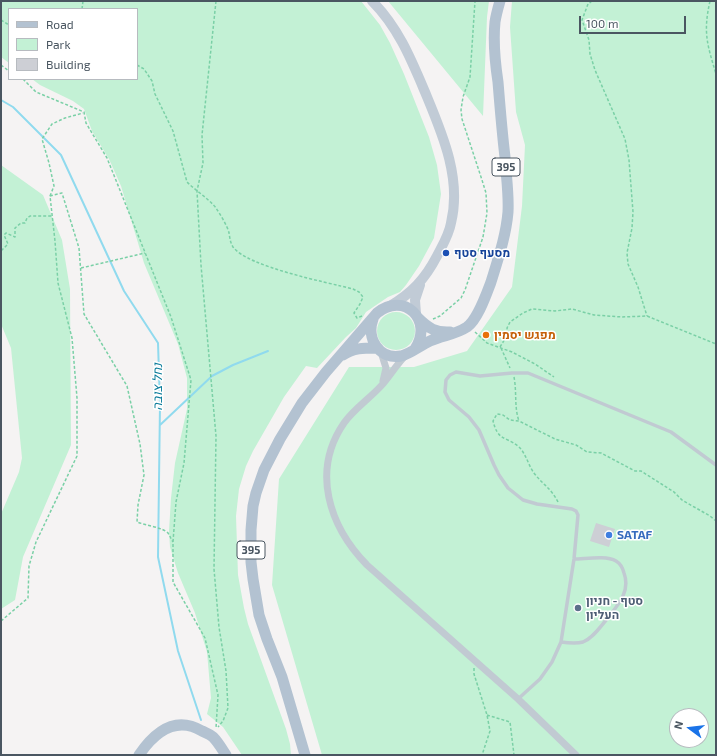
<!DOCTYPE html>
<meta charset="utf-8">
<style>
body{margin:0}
#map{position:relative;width:717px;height:756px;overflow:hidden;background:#f5f3f3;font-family:"Exo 2",sans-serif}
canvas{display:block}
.frame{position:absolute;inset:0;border:2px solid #4a5661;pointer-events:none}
.legend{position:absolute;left:8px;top:8px;width:130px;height:72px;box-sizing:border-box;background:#fff;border:1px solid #b7bbc0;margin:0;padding:5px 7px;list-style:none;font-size:12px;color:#4a5661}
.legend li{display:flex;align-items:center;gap:8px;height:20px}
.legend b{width:20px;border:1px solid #b7bbc0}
.north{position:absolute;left:669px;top:708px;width:40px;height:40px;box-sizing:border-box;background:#fff;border:1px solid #b7bbc0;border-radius:50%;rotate:285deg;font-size:11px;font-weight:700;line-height:16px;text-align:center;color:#4a5661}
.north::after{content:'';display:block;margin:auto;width:14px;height:18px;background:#1a73e8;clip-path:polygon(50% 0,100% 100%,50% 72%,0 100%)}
.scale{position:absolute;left:579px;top:16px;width:107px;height:18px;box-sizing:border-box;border:2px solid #4a5661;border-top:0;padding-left:5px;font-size:12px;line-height:14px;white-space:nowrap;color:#4a5661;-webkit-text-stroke:3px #fff;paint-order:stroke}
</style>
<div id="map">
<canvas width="717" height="756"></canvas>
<div class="frame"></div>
<ul class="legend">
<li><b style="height:5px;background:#b3c2d1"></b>Road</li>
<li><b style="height:11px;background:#c3f1d5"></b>Park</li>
<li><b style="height:11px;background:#cdcfd5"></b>Building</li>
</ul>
<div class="north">N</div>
<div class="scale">100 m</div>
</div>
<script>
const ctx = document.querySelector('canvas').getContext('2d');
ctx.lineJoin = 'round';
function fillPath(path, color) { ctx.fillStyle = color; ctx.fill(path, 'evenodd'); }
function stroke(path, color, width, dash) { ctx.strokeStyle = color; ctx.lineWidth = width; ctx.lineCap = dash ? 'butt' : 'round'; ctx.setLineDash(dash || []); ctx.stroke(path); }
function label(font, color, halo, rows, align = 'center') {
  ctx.font = font + ' "Exo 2",Heebo,sans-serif'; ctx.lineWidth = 3; ctx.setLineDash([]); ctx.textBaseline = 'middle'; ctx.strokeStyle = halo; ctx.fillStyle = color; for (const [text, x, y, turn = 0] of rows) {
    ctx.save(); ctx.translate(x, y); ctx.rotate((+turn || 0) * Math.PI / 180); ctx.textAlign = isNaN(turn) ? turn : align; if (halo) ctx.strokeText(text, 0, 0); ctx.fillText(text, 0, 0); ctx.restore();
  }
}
const green = new Path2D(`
 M1,1H361L380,25L390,43L404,74L429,137L437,165L441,194L434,238L419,266L406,285L400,292L388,297L366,312L356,328L346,337L317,368L306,366L284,397L253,451L246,466L239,489L236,516L238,575L244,608L248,624L286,729L290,744L291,755H242L223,727L207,714L211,698L207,652L195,613L178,573L170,547L169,531L171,498L175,463L187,409V378L178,344L144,263L121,186L109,159L92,131L84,109L73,101L40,85L32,79H137V9H9V63L1,57Z
 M388,1H489L487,17L483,116Z
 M512,1H716V755H322L272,585L279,479L349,367H414L467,351L512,287L522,206L525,145L516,112L510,27ZM677,716H701V740H677Z
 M1,165L43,195L62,240L70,289L71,445L23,557L15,600L1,609V514L19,472L22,458L11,348L1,324Z
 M377 331a19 19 0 1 1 38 0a19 19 0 1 1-38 0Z`);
const stream = new Path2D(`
 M1,100L13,107L61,155L124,291L158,343L160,404L158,557L178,651L201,720
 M160,425L212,376L233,365L268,351`);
const building = new Path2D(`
 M596,523L615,529L609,547L590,541Z`);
const path = new Path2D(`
 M216,1L202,135L203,163L197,191L201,265L216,436L214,569L219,627L226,671L228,708L223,721L218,727
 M592,1L588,4L582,20L589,40L590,54L595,70L625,139L629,160L633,212L632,228L627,253L628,264L638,287L647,316
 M710,1C703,32 707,44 716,74
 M82,9L83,1
 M1,20L9,25
 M1,65L9,71
 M137,65L144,69L152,81L155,94L173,131L187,182C196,191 208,198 216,208C220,214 228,227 229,233C230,238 230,242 233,247C248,267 326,282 353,289L359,292L363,297L360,304L354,313L357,318L362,316
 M23,79L36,92L84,112L86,123L107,158L171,317L191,380L184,463L176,502L173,542V582L205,638L218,695L216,728
 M50,196L54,186L49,163L42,139L52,124L65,118L83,113
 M1,250H2L8,244L4,235L6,233L15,237V228L21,223H25L27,218L30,216H52
 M81,268L145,253
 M433,319L440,316L461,298L465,290L483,237L487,213L486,193L482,180L462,119L461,110L463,97L470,77L475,1
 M475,332L487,343L512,352L535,364L554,377
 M500,347L508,334L507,328L510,322L523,313L532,309L555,311L572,309L594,315L622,317L647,316L716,344
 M501,348L510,368
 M514,377C517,392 514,407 519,421
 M1,453V462
 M558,502C551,488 542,484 534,473C528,465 526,453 518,446C505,436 498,441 493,421L497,414L503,415L510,420L519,421L555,439L576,445L587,452L601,453L635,471H641L674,492L682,500L710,516L716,521
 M1,621L28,598L29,566L36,542L77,456V398L72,338L58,283L55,241L50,196L62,193L79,248L84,314L127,386L140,444L144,475L138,505L137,522C145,525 164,528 168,533C170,536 171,539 173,542
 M474,668V674L487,715L490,731L482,755
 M487,715L510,722L514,755`);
const lane = new Path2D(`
 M561,642C568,643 576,644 583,642C593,638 600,627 607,619C617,606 631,592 624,573C623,569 621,564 616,561C606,555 585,559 574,559
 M518,699L540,679L552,662L561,642L574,559L578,515L576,511L572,509L537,504L523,500L508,488L499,475L494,465L479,430L469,417L449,400L445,392L446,380L450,375L456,372L480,376L512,373H528L671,432L716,465`);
const street = new Path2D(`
 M381,352L386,368L383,381
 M406,355C396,365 390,376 381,386C369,399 354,409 344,423C311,471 329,526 367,565L518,699L576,755`);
const secondary = new Path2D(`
 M372,1C398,27 411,59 425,92C442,133 462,178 451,223C449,235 442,246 437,256C425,279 412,293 390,306
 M416,314L415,300L420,285`);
const primary = new Path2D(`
 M418,318C428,328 436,333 450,332
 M373,319C366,338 379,360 401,356C410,354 421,345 430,341C443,335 455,335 467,327C478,319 486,295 491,282C498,259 506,236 508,212C509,194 506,175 505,157C502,132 500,107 498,82C495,62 493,42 495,22C496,15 498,8 500,1
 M343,355C353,348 364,348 376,348
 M139,755C154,733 175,715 202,731C206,733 210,734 213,737C218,742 222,749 226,755
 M305,755L282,677L267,639L259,615L253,579L251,562V530L253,506L256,493L264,470L280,439L302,403L326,372L377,313C404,291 434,320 415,349`);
const markers = [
 [446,253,4,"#1a4fb4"],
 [486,335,4,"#e8710a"],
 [609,535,4,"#3f7fe0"],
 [578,608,4,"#5c6f8a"]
];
const shields = [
 [506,167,28],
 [251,550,28]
];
const shieldNames = [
 ["395",506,167],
 ["395",251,550]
];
const transitNames = [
 ["מסעף סטף",454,253]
];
const foodNames = [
 ["מפגש יסמין",494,335]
];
const shopNames = [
 ["SATAF",617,535]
];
const serviceNames = [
 ["סטף - חניון",586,601],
 ["העליון",586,615]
];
const waterNames = [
 ["נחל צובה",158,387,-90]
];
fillPath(green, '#c3f1d5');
stroke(stream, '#90daee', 2);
fillPath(building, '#cdcfd5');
stroke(path, '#7ad0a6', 1.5, [3, 2]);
stroke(lane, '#c1cad2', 3.5);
stroke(street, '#c1cad2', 7);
stroke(secondary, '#c1cbd6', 10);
stroke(primary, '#b3c2d1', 11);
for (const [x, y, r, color] of markers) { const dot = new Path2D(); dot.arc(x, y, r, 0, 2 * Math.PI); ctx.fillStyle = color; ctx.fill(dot); stroke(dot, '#fff', 1.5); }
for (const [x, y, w] of shields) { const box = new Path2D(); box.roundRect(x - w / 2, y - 9, w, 18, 3); ctx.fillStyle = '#fff'; ctx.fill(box); stroke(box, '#4a5661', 1); }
label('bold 11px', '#4a5661', null, shieldNames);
label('bold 12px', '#164399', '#fff', transitNames, 'left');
label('bold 12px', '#c56008', '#fff', foodNames, 'left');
label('bold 12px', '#366cbe', '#fff', shopNames, 'left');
label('bold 12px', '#4e5e75', '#fff', serviceNames, 'left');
label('italic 13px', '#0c7c9b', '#fff', waterNames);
</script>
